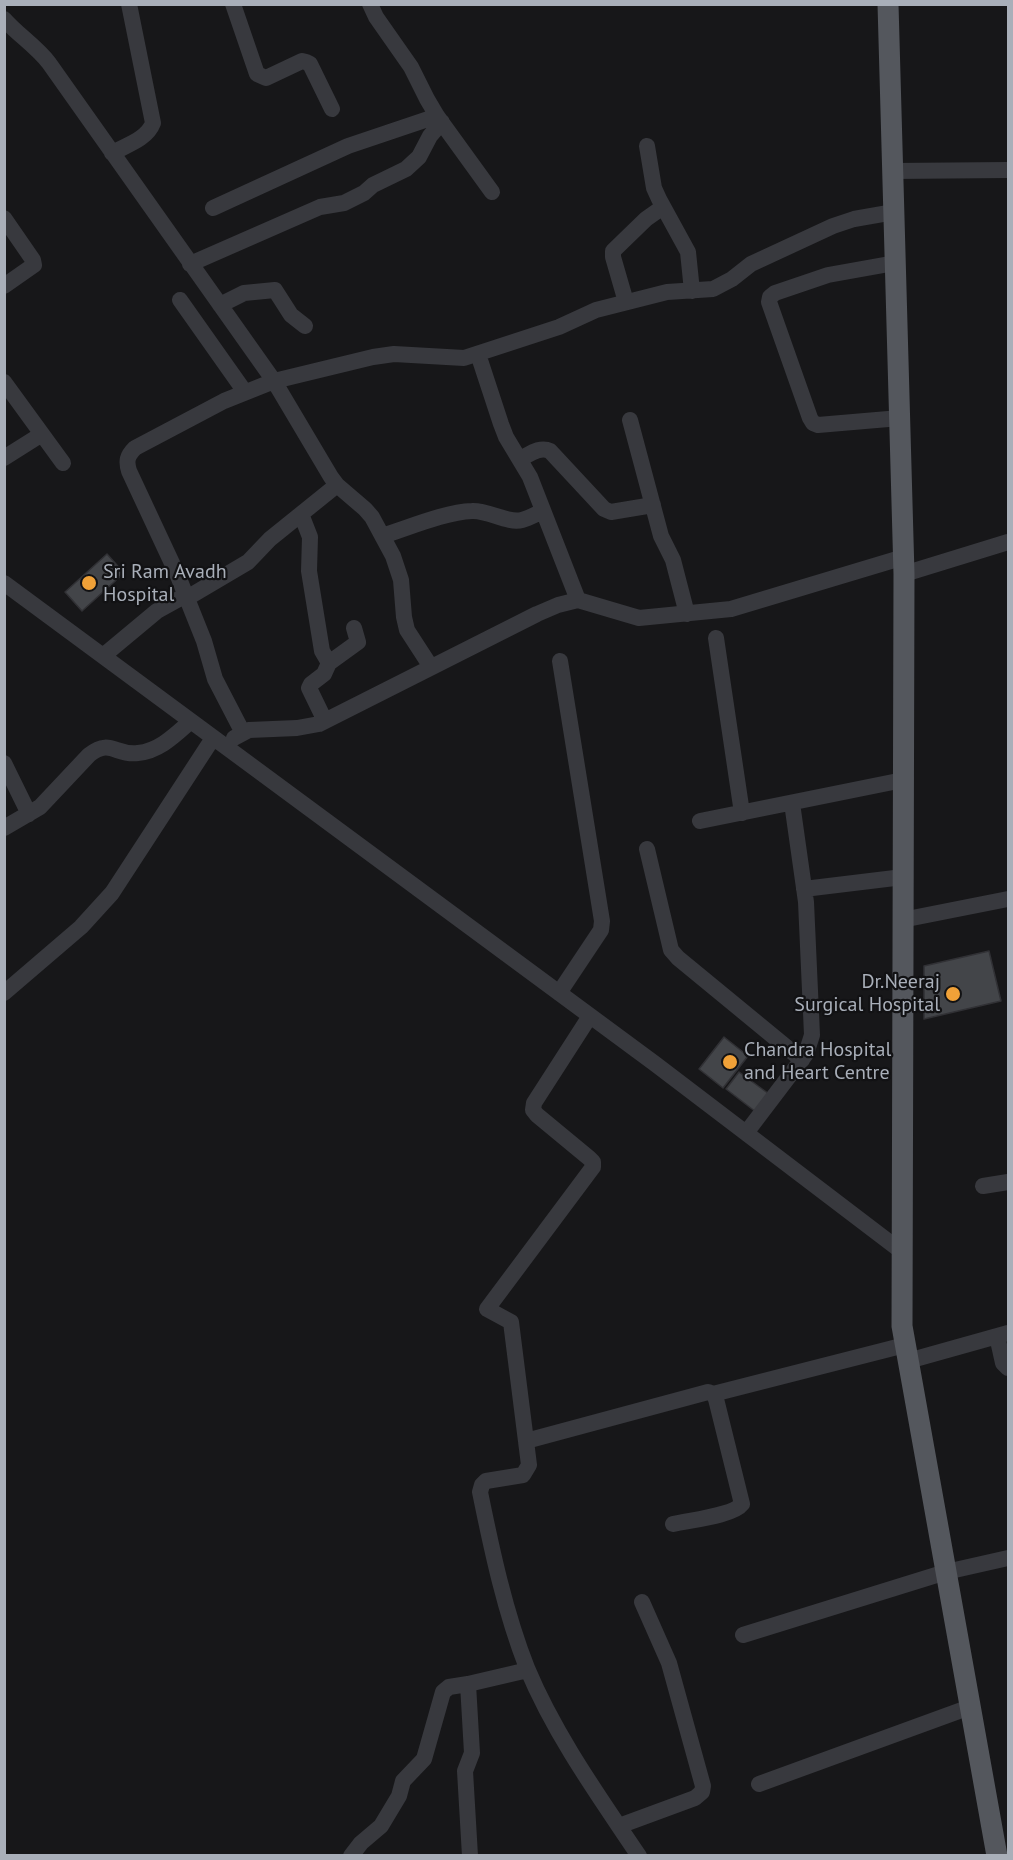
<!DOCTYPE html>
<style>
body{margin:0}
#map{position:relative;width:1013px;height:1860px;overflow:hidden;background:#171719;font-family:"PT Sans",sans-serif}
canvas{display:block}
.frame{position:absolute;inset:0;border:6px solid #a9afb9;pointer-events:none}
</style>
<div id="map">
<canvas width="1013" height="1860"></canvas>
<div class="frame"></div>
</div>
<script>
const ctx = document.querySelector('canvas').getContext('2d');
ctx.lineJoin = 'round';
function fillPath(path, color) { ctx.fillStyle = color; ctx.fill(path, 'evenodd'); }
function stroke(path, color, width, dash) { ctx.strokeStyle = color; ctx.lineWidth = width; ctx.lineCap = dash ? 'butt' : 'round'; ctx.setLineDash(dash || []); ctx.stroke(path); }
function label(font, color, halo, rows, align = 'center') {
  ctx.font = font + ' "PT Sans",sans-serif'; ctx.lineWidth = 4.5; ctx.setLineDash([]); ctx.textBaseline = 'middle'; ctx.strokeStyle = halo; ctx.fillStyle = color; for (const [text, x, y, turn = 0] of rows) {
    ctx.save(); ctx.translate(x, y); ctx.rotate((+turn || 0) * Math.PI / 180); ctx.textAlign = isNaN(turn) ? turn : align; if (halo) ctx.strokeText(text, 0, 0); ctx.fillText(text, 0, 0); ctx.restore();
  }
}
const building = new Path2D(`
 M107,554L124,573L82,611L65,592Z
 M989,951L1001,1001L924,1019V966Z
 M724,1037L748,1056L723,1088L699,1069Z
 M739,1072L769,1094L756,1112L726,1089Z`);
const minor = new Path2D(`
 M233,4L257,74L266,78L302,61L306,62L310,64L332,109
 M370,4L376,17L411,67L427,99L437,116L492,192
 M4,19C18,35 36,46 49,63L274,381L331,477L337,485L365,509L372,517L393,556L401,580L404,617L407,630L431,667
 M647,146L654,188L659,199L688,252L692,291
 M112,153C127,145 147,139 153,123L129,4
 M893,171L1008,170
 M213,208L348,146L437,116
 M4,218L33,260L34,265L4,286
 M895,263L828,275L775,293L770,297L769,302L810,418L813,423L818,425L900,418
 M190,264L320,207L344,203L364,193L373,185L406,169L419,157L430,136L442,122
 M180,300L245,392
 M626,302L613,257V251L646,219L663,207
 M220,305L244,293L275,290L291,315L305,326
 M478,354L501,424L506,437L530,477L578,600
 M4,382L63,463
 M630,420L661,536L673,560L687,614
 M4,458L42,434
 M520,459C530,454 540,446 550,451L604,509L611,512L653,505
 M301,514L310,537L309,571L322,651L329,663
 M382,536C408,528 445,512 472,511C488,510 508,524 522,520C529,518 536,514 543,511
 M904,574L1008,542
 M4,583L654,1063L901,1251
 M187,598L248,562L270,539L337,485
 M716,638L742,813
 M103,656L157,611L186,595
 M325,721L309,688L311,684L324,674L329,663L358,642L354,628
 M243,733L215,679L204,641L178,576L129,471C126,461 127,456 135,448L224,401L274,381L373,357L394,354L464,358L559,327L596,310L667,292L713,289L732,279L751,264L833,226L854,219L894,212
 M234,738L249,730L297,728L319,724L537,614L558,605L578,600L639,618L731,609L904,557
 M4,763L29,814
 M700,821L903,780
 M4,828L40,807L89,755C111,738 115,756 138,753C160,751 176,734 191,721
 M647,849L671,950L678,958L802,1060
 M804,889L903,877
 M902,920L1008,899
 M4,993L81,927L112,893L213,738
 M559,993L601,930L602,921L560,661
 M590,1016L534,1103L533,1110L537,1115L589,1158L593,1162V1167L487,1309L511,1322L529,1465L523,1475L486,1481L482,1485L480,1492C492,1551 505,1612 527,1668C555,1735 598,1795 639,1856
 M746,1133L806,1054L812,1035L806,902L792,803
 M983,1186L1008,1182
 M997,1336L1003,1363L1008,1368
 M908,1361L1008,1333
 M713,1394L905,1345
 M526,1441L708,1392L713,1394L716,1399L742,1504C733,1516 689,1520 673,1524
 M743,1635L946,1572L1008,1558
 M468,1684L472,1753L465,1771L470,1856
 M759,1784L970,1707
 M619,1826L695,1798L702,1792L703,1786L669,1663L642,1602
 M351,1856L361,1843L381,1826L399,1796L403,1781L424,1759L443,1692L449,1687L468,1684L528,1670`);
const major = new Path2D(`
 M888,4L904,574L902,1326L997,1856`);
const markers = [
 [89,583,8,"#f0a138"],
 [953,994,8,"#f0a138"],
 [730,1062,8,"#f0a138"]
];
const poiNames = [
 ["Sri Ram Avadh",103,572],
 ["Hospital",103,595],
 ["Dr.Neeraj",940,982,"right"],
 ["Surgical Hospital",940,1005,"right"],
 ["Chandra Hospital",744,1050],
 ["and Heart Centre",744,1073]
];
fillPath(building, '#434549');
stroke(building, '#313135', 1.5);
stroke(minor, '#38393e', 16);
stroke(major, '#54575d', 21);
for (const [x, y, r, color] of markers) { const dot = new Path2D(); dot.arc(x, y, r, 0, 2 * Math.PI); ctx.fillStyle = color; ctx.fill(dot); stroke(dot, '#121214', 2); }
label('20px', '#a9afb9', '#121214', poiNames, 'left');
</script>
